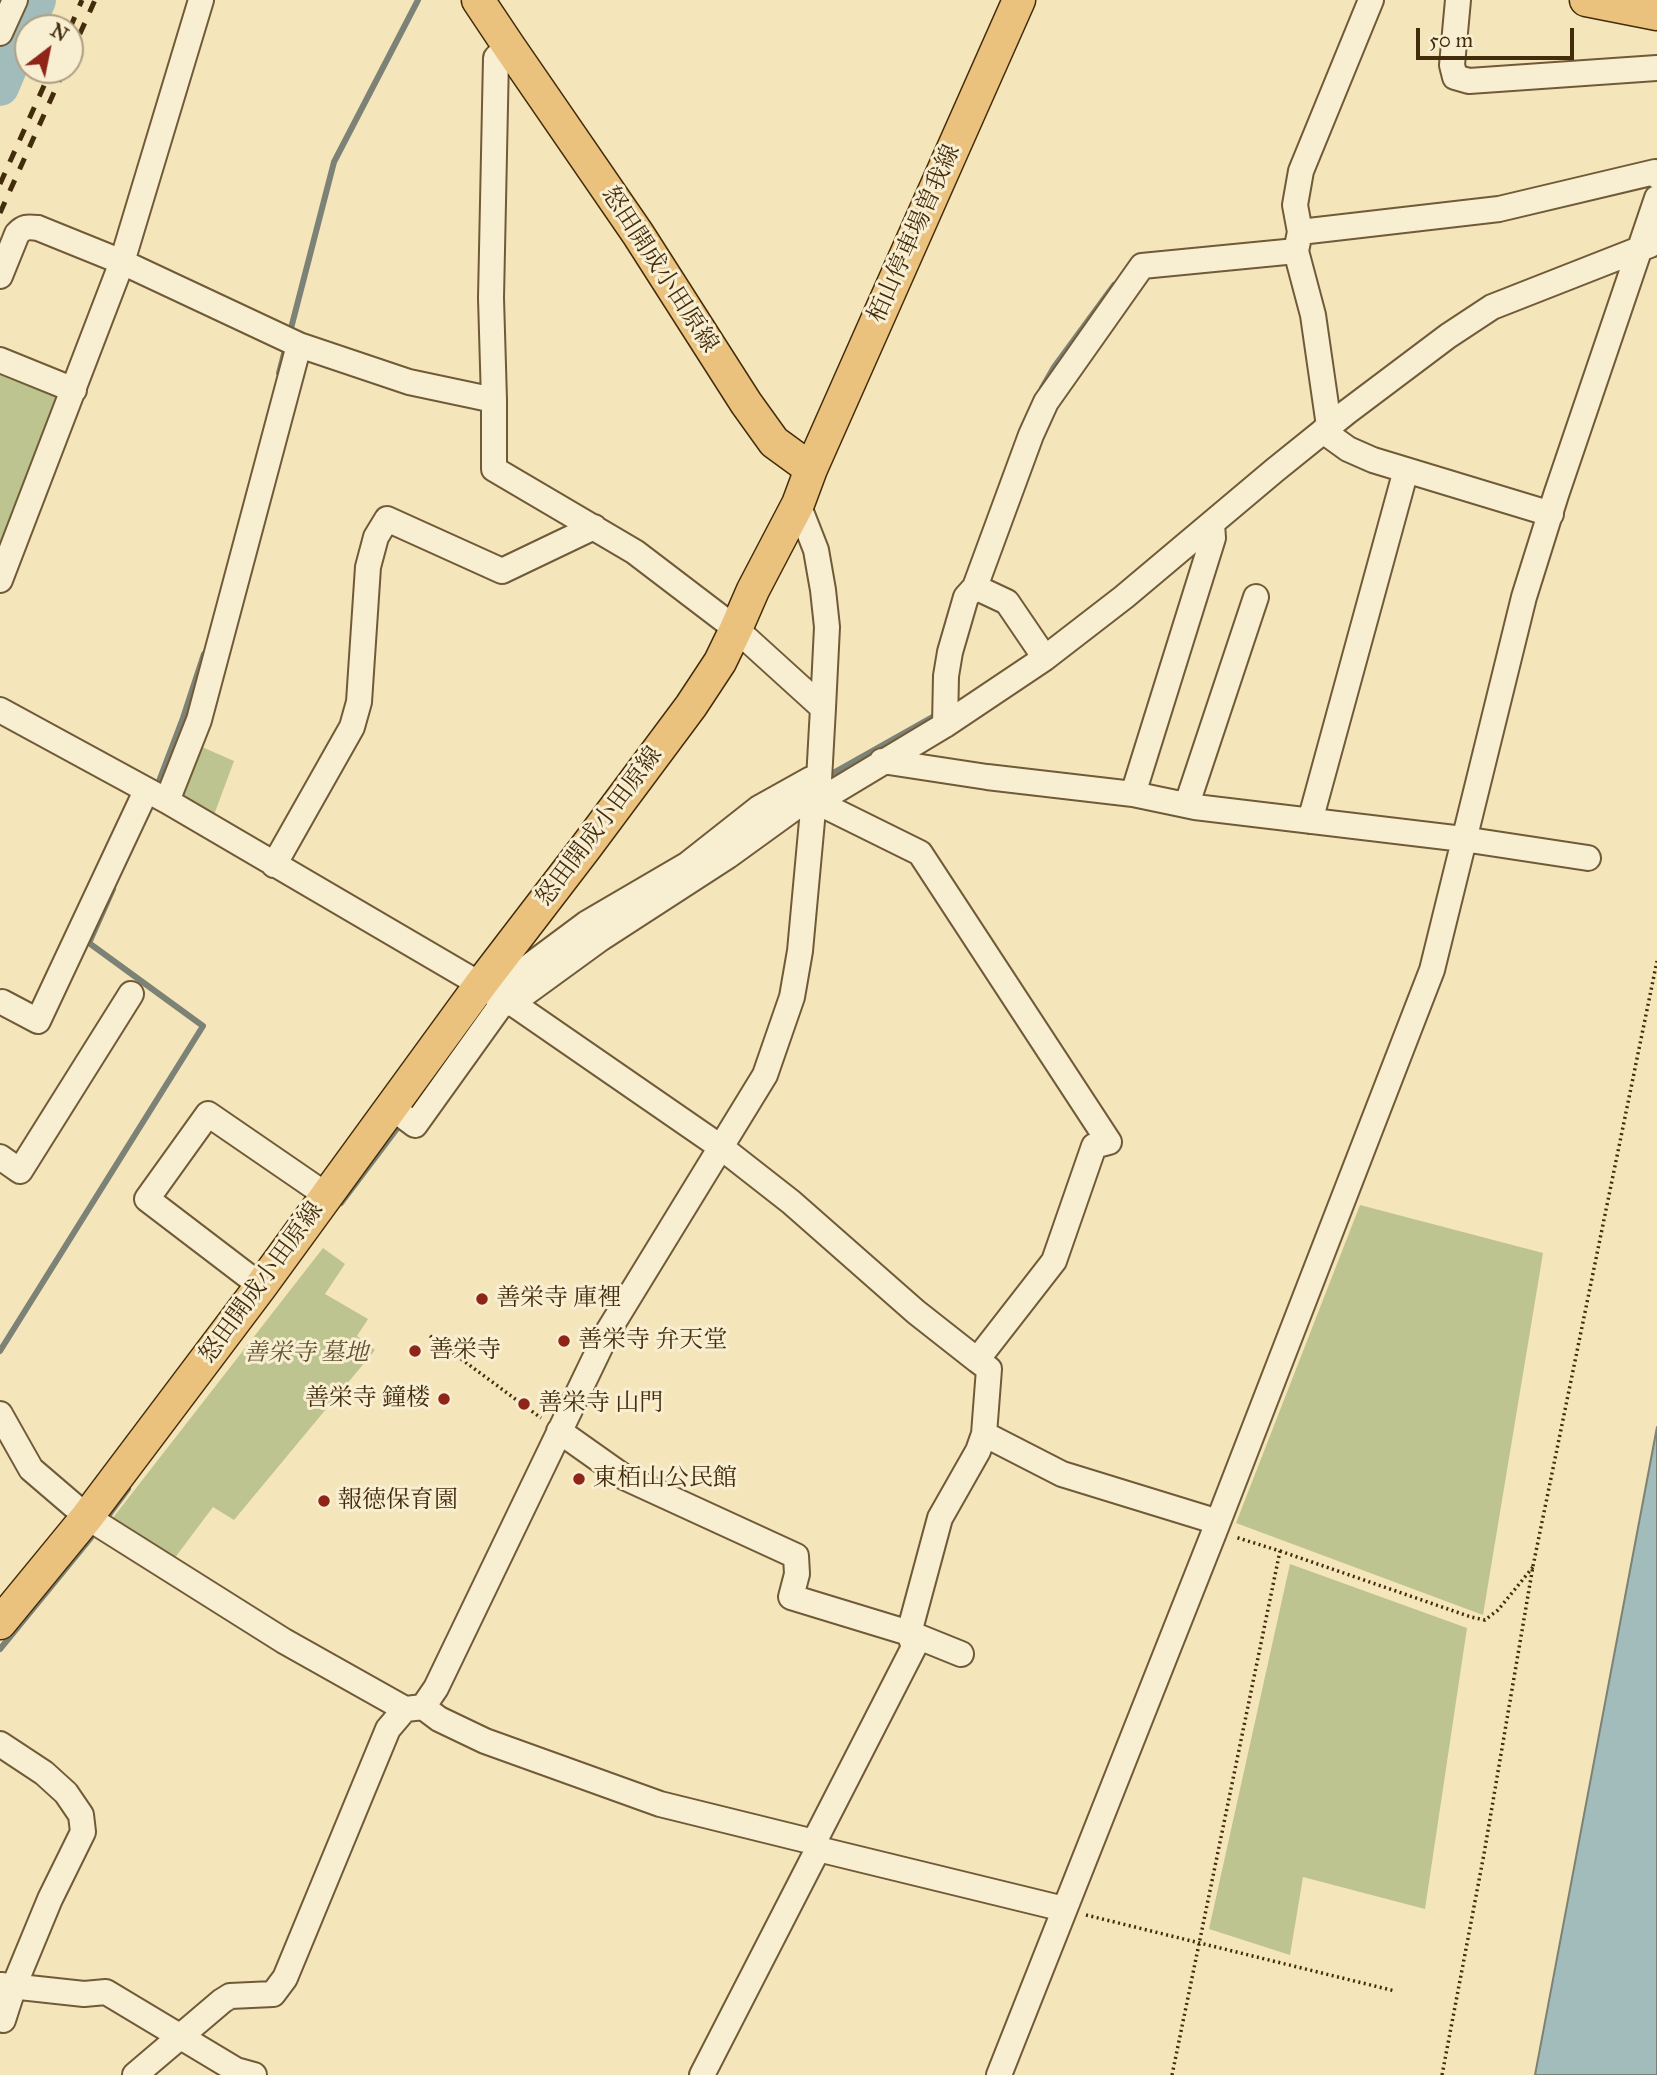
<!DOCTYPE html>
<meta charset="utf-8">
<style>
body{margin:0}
#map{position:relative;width:1657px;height:2075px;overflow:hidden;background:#f5e5ba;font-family:"IM FELL Great Primer",serif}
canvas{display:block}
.north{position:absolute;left:14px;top:14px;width:70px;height:70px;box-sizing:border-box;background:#f8eed2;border:2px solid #b0a082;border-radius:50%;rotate:32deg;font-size:19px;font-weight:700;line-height:28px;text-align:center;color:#432c0b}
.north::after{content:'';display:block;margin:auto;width:24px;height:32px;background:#8f2418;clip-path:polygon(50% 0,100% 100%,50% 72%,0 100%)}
.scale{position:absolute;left:1416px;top:28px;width:158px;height:32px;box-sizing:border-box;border:4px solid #432c0b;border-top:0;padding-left:9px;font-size:21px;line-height:24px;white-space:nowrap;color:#432c0b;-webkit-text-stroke:5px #f8eed2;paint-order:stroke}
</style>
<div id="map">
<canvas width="1657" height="2075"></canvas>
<div class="north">N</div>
<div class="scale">50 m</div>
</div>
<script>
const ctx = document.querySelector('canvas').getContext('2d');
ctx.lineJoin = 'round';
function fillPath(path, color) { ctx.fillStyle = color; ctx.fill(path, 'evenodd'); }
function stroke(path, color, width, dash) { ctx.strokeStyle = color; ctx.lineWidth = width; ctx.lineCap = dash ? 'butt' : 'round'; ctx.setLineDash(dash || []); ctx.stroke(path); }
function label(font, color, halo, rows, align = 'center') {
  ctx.font = font + ' "IM FELL Great Primer","Noto Serif JP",serif'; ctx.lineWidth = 6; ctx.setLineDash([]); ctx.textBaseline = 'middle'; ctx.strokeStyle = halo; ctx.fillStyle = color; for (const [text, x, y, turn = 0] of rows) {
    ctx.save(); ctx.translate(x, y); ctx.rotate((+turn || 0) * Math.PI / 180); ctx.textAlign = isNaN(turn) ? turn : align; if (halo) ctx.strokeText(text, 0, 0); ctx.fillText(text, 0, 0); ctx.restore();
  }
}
const green = new Path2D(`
 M0,369L64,396L0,565Z
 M193,743L234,761L211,823L172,800Z
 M1360,1205L1543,1253L1483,1615L1236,1523Z
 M323,1248L345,1264L325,1294L368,1319L357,1336L375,1350L234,1520L213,1507L174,1559L112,1519Z
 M1290,1564L1467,1628L1425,1909L1303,1877L1290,1955L1209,1929Z`);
const water = new Path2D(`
 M1657,1427V2075H1535Z`);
const stream = new Path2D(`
 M289,336L334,162L418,0
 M279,373L286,346
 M1042,388L1054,367L1114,285
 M826,777L936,715L937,712
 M156,789L183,718L204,654
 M408,1113L427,1088
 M341,1203L402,1122
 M0,1351L203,1026L89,943L113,889
 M105,1520L128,1489
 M0,1649L98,1529`);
const river = new Path2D(`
 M0,87L37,0`);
const path = new Path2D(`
 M430,1336L541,1418
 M1280,1551L1471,1617L1485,1620L1498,1610L1533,1567
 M1086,1915L1395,1991
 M1172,2075L1280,1551L1235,1537
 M1442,2075L1484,1854L1533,1566L1657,961`);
const minor = new Path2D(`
 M1458,0L1452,65L1455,77L1469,81L1657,68
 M0,33L15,0
 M1300,232L1499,209L1655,172L1657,176
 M0,276L17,234C24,226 29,227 38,228L122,262L299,345L199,720L167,801
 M299,345L409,382L494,400L491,298L496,58L508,45
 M0,360L74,390
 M1329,426L1313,315L1296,251L1300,232L1295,205L1301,171L1371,0
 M1323,431L1348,449L1373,460L1551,514
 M798,504L816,550L823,590L827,627L823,708
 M0,580L122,262L201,0
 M1045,658L1007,602L975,587L1031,435L1046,402L1142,266L1296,251
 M0,710L167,801L512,1003L722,1148L791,1202L916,1312L977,1360
 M945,725L946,676L950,652L966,597L975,587
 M882,761L987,777L1133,794L1195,807L1463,839L1588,858
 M1133,794L1213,538L1212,524
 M1187,804L1256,597
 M1310,821L1406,470
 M274,865L352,727L359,702L368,567L376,537L387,519L502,571L594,527
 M493,993L587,923L688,864L759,808L811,779
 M2,1002L38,1021L146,791
 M391,1107L415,1125L501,1005L512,1003L600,939L728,856L804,801L827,796L945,725L1045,658L1124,597L1275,470L1347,412L1448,336L1492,307L1650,245
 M0,1157L20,1171L131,994
 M261,1286L147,1199L208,1114L326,1195
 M0,1414L31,1469L87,1517L284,1641L405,1709L388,1729L285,1978L273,1994L230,1996L222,2001L135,2075
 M559,1431L624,1477L796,1556L797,1574L791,1597L909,1633L961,1654
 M984,1434L1062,1474L1218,1522
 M423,1707L436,1688L607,1333L765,1075L792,997L800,951L813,810L818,798L823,708L736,629L635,552L494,469V400
 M406,1709L423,1707L439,1719L485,1741L660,1804L814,1842L818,1849L1064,1909
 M0,1744L44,1773L66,1793L81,1815L83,1832L50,1899L14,1986L3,2020
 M814,1842L914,1647L909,1633L940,1518L978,1451L984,1434L989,1369L977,1360L1054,1261L1094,1146L1109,1142L920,853L829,808L818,798
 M1,1985L84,1994L106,1992L236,2070L254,2075
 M702,2075L818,1849
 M999,2075L1215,1530L1432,970L1524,597L1556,495L1657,198`);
const major = new Path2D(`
 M478,0L508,45L638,234L746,403L774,442L811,469
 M1586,0L1657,14
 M0,1623L87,1517L261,1286L481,984L586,847L691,706L720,662L736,629L753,590L798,504L811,469L1019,0`);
const rail = new Path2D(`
 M70,28L82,0
 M70,56L95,0
 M0,184L51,70
 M0,213L64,70`);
const markers = [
 [482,1299,7,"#8f2418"],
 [564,1341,7,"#8f2418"],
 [415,1351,7,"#8f2418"],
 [444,1399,7,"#8f2418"],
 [524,1404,7,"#8f2418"],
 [579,1479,7,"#8f2418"],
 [324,1501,7,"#8f2418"]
];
const streetNames = [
 ["栢山停車場曽我線",915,234,-66],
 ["怒田開成小田原線",659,270,57],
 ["怒田開成小田原線",600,827,-53],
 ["怒田開成小田原線",262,1283,-54]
];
const poiNames = [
 ["善栄寺 庫裡",496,1299],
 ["善栄寺 弁天堂",578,1341],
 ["善栄寺",429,1351],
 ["善栄寺 鐘楼",430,1399,"right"],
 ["善栄寺 山門",538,1404],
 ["東栢山公民館",593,1479],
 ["報徳保育園",338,1501]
];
const parkNames = [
 ["善栄寺 墓地",306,1354]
];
fillPath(green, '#bdc48f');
fillPath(water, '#a2bcbb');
stroke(water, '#7c8275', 2);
stroke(stream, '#7c8275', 6);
stroke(river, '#a2bcbb', 38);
stroke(minor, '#705a37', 28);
stroke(major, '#432c0b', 35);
stroke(path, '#432c0b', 3.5, [2, 3.5]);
stroke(minor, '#f8eed2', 24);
stroke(major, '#eac27d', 32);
stroke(rail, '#432c0b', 5, [12, 12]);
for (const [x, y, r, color] of markers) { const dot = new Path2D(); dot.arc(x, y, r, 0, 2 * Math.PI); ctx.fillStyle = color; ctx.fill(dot); stroke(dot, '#f8eed2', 2.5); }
label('24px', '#432c0b', '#f8eed2', streetNames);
label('24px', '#432c0b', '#f8eed2', poiNames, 'left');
label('italic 24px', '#62522c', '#f8eed2', parkNames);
</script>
